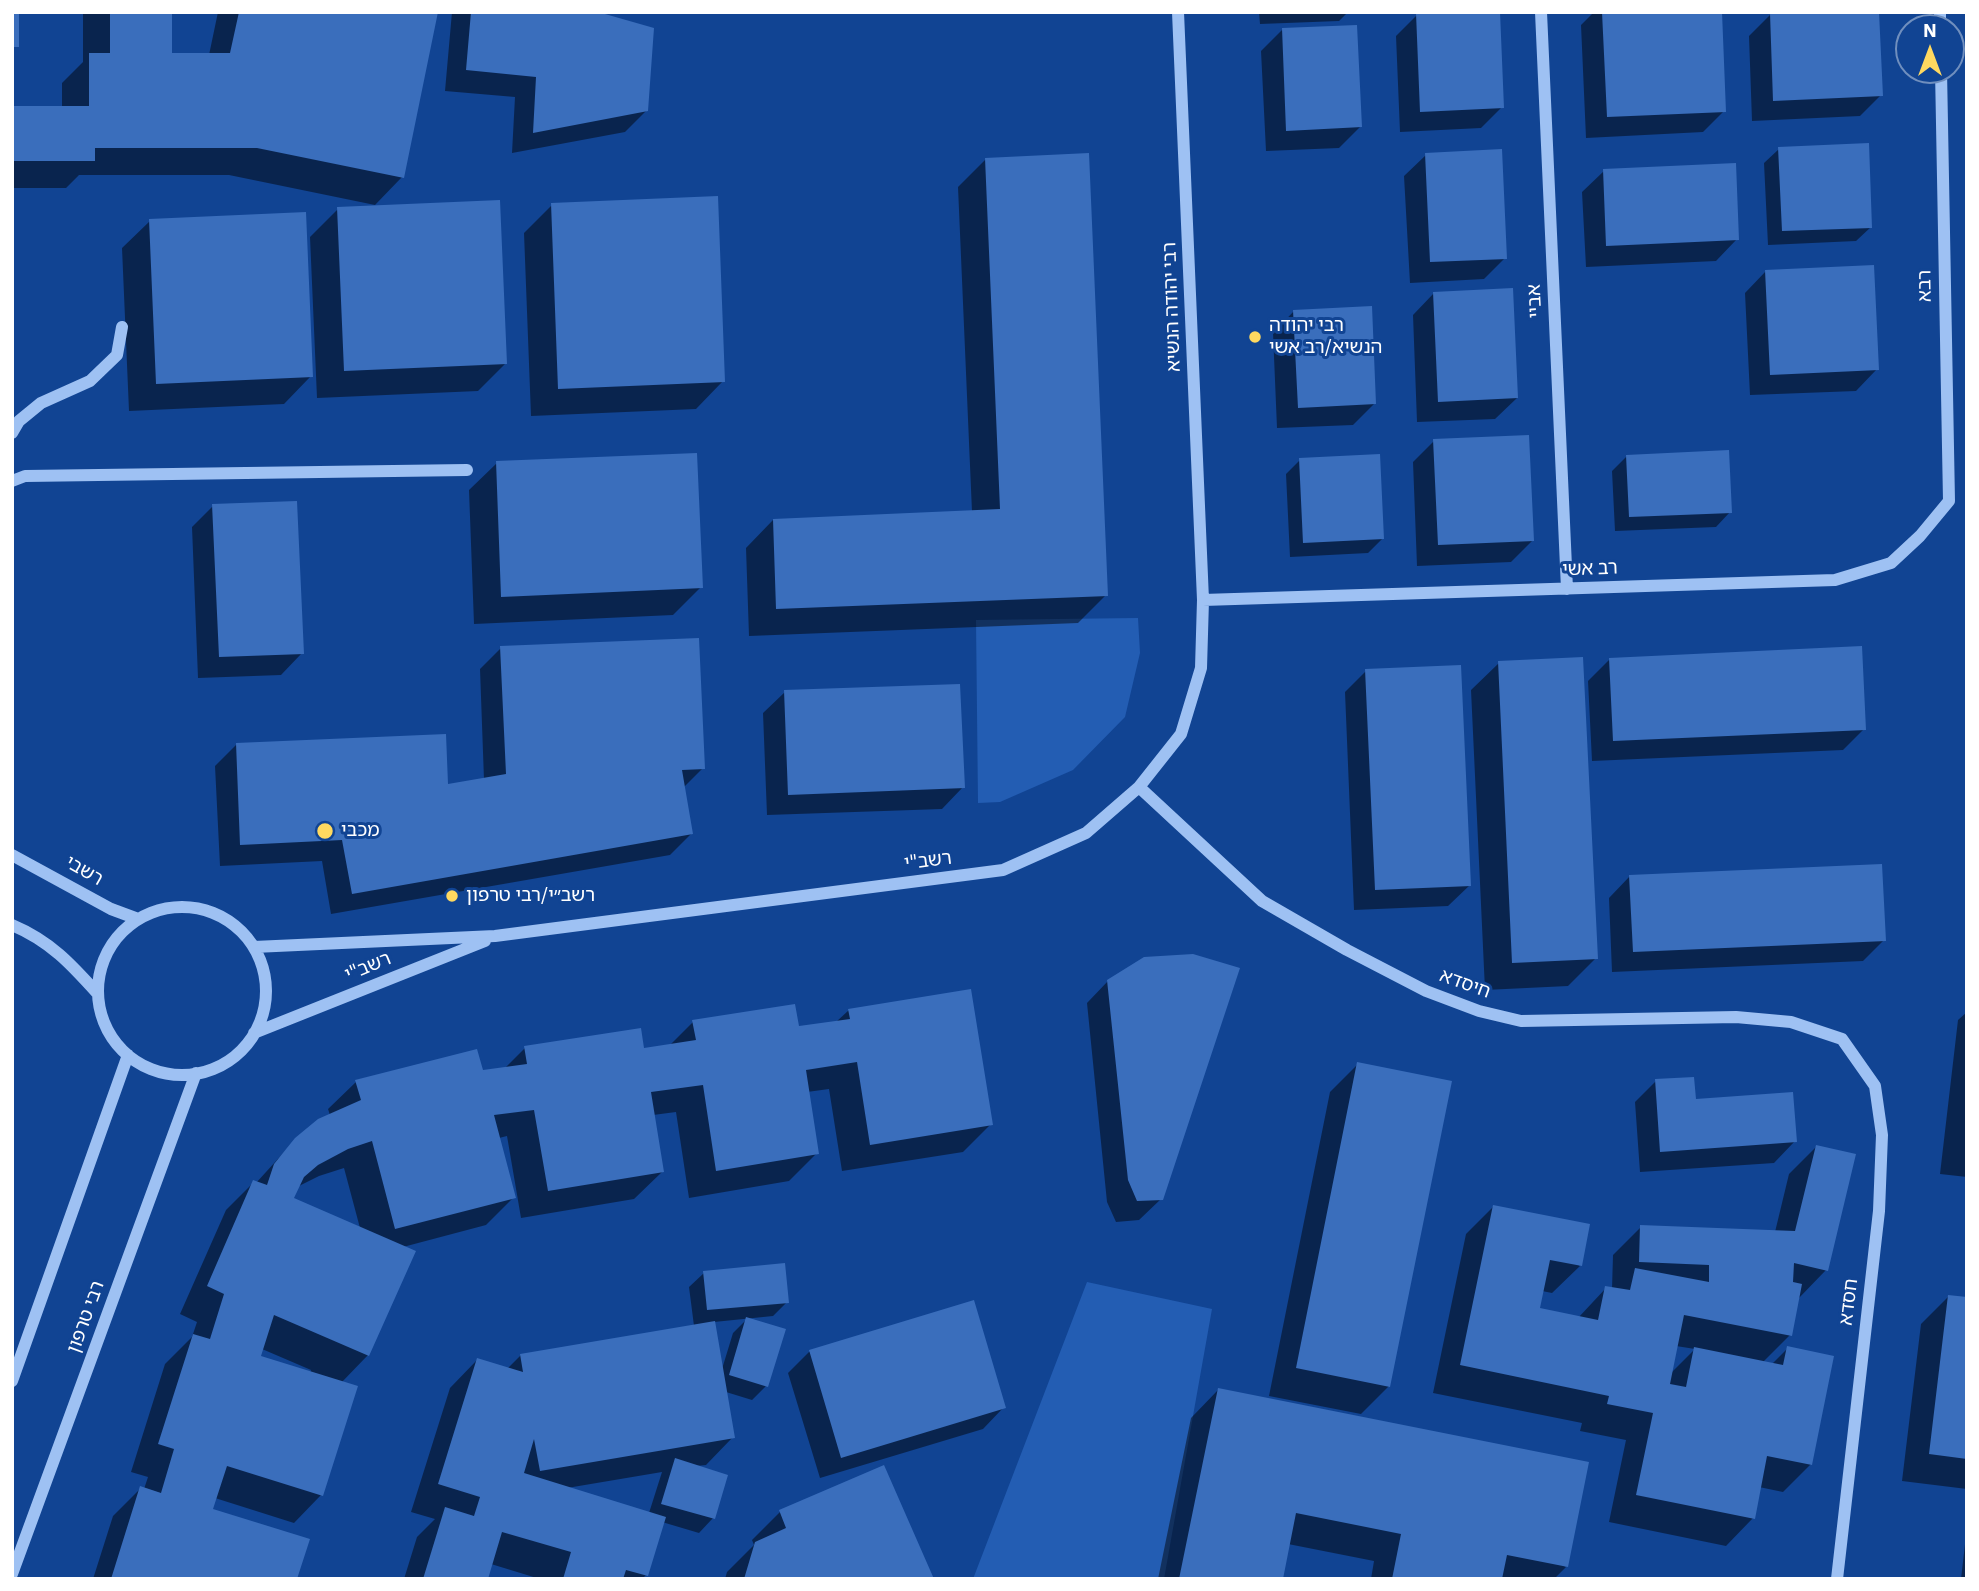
<!DOCTYPE html>
<meta charset="utf-8">
<style>
body{margin:0}
#map{position:relative;width:1979px;height:1591px;overflow:hidden;background:#114493;font-family:"IBM Plex Sans",sans-serif}
canvas{display:block}
.frame{position:absolute;inset:0;border:14px solid #fff;pointer-events:none}
.north{position:absolute;left:1895px;top:14px;width:70px;height:70px;box-sizing:border-box;background:#114493;border:2px solid #708fbe;border-radius:50%;rotate:0deg;font-size:19px;font-weight:700;line-height:28px;text-align:center;color:#fff}
.north::after{content:'';display:block;margin:auto;width:24px;height:32px;background:#ffd960;clip-path:polygon(50% 0,100% 100%,50% 72%,0 100%)}
</style>
<div id="map">
<canvas width="1979" height="1591"></canvas>
<div class="frame"></div>
<div class="north">N</div>
</div>
<script>
const ctx = document.querySelector('canvas').getContext('2d');
ctx.lineJoin = 'round';
function fillPath(path, color) { ctx.fillStyle = color; ctx.fill(path, 'evenodd'); }
function stroke(path, color, width, dash) { ctx.strokeStyle = color; ctx.lineWidth = width; ctx.lineCap = dash ? 'butt' : 'round'; ctx.setLineDash(dash || []); ctx.stroke(path); }
function label(font, color, halo, rows, align = 'center') {
  ctx.font = font + ' "IBM Plex Sans","Noto Sans Hebrew",sans-serif'; ctx.lineWidth = 6; ctx.setLineDash([]); ctx.textBaseline = 'middle'; ctx.strokeStyle = halo; ctx.fillStyle = color; for (const [text, x, y, turn = 0] of rows) {
    ctx.save(); ctx.translate(x, y); ctx.rotate((+turn || 0) * Math.PI / 180); ctx.textAlign = isNaN(turn) ? turn : align; if (halo) ctx.strokeText(text, 0, 0); ctx.fillText(text, 0, 0); ctx.restore();
  }
}
const green = new Path2D(`
 M1138,618L1140,653L1125,717L1073,770L1000,802L978,803L976,620Z
 M1087,1282L1212,1309L1164,1579H973Z`);
const shadow = new Path2D(`
 M83,12H170V55H209L218,12H437L402,177L375,205L229,175H79L66,188H12V108H62V83L83,62Z
 M452,12H588L647,110L625,132L512,153L515,97L445,91Z
 M1259,12H1348L1339,21L1260,24Z
 M1594,12H1720L1724,111L1703,132L1586,138L1581,25Z
 M1417,15L1502,107L1481,128L1400,132L1396,36Z
 M1770,15L1881,95L1860,116L1752,121L1749,36Z
 M1282,30L1360,127L1339,148L1266,151L1261,51Z
 M1779,149L1871,227L1856,241L1768,245L1764,163Z
 M1426,155L1505,258L1484,279L1410,283L1404,176Z
 M986,159L1106,595L1078,623L749,636L746,548L773,520L972,512L958,187Z
 M1604,171L1737,239L1716,261L1586,267L1582,192Z
 M552,205L723,381L696,409L531,416L524,233Z
 M338,209L506,363L478,391L317,398L310,237Z
 M150,221L311,376L284,404L129,411L122,248Z
 M1766,271L1877,369L1856,391L1750,395L1745,293Z
 M1434,293L1517,398L1495,419L1417,422L1413,315Z
 M1294,311L1374,404L1353,425L1277,428L1273,333Z
 M1434,441L1532,541L1511,562L1417,566L1413,462Z
 M1627,456L1730,512L1716,527L1615,531L1612,471Z
 M1300,460L1383,538L1368,553L1290,557L1286,474Z
 M497,463L701,587L673,615L474,624L469,490Z
 M213,506L302,653L281,675L198,678L192,527Z
 M501,648L703,768L683,788L692,833L670,855L331,914L322,861L220,866L215,766L236,745L446,786L484,780L480,669Z
 M1609,660L1864,729L1843,750L1592,761L1588,681Z
 M1499,663L1596,958L1568,986L1485,990L1471,690Z
 M1366,671L1470,885L1448,906L1354,910L1345,692Z
 M785,692L963,787L942,809L767,815L763,713Z
 M1630,876L1884,940L1863,961L1612,972L1609,898Z
 M1108,981L1161,1199L1139,1220L1116,1222L1107,1202L1087,1003Z
 M849,1010L991,1124L963,1152L842,1171L829,1089L807,1092L817,1153L789,1181L689,1198L676,1112L653,1115L662,1172L634,1199L521,1218L507,1136L499,1138L514,1197L486,1225L403,1247L368,1355L341,1383L321,1495L294,1523L215,1498L211,1510L295,1579H93L113,1516L141,1488L144,1489L148,1477L131,1472L165,1364L192,1337L197,1322L180,1314L226,1210L254,1182L256,1183L296,1139L330,1115L328,1109L356,1082L504,1069L525,1048L642,1050L669,1046L693,1022L797,1028L836,1022ZM344,1168L360,1228L292,1199L297,1187L319,1176ZM262,1349L311,1370L310,1373L259,1357Z
 M1967,1012V1177L1940,1174L1958,1020Z
 M1358,1064L1389,1386L1361,1414L1269,1396L1330,1092Z
 M1656,1081L1694,1101L1795,1141L1774,1163L1640,1172L1635,1102Z
 M1816,1147L1826,1270L1798,1299L1790,1335L1762,1363L1771,1365L1788,1348L1811,1464L1783,1492L1759,1487L1753,1518L1726,1546L1609,1522L1626,1440L1580,1431L1582,1423L1433,1393L1466,1234L1494,1206L1580,1266L1552,1293L1542,1291L1538,1310L1578,1318L1606,1288L1612,1289L1613,1255L1641,1227L1775,1232L1789,1174ZM1676,1346L1695,1349L1671,1373Z
 M704,1273L787,1302L773,1316L714,1322L722,1369L733,1333L747,1319L766,1386L752,1400L726,1392L733,1437L706,1465L696,1466L713,1518L699,1533L662,1522L646,1575L642,1579H540L491,1564L486,1579H404L417,1537L435,1519L411,1512L450,1388L477,1360L507,1369L521,1355L694,1326L689,1287ZM662,1472L649,1513L567,1488Z
 M1949,1296L1967,1298V1489L1902,1481L1921,1324Z
 M972,1302L1004,1407L983,1429L820,1478L788,1373L809,1352Z
 M1218,1390L1566,1567L1554,1579H1371L1374,1561L1288,1544L1281,1579H1158L1191,1418Z
 M883,1467L932,1579H725L727,1572L754,1545L752,1540L780,1512Z
 M1967,1527V1579H1961Z`);
const building = new Path2D(`
 M12,12H19V47H12Z
 M110,12H172V53H230L239,12H438L404,178L257,148H95V161H12V106H89V53H110Z
 M471,12H598L654,28L648,111L533,133L536,77L466,70Z
 M1500,12L1504,108L1420,112L1416,13Z
 M1602,12H1722L1726,112L1607,117Z
 M1792,12H1879L1883,96L1773,101L1770,13Z
 M1357,25L1362,127L1286,131L1282,28Z
 M1869,143L1872,228L1782,231L1778,147Z
 M1502,149L1507,259L1430,262L1425,153Z
 M1089,153L1108,596L776,609L773,519L1000,509L985,158Z
 M1736,163L1739,240L1606,246L1603,169Z
 M718,196L725,382L558,389L551,203Z
 M500,200L507,364L344,371L337,207Z
 M306,212L313,377L156,384L149,219Z
 M1874,265L1879,370L1770,375L1765,270Z
 M1513,288L1518,398L1438,402L1433,292Z
 M1372,306L1376,404L1298,408L1293,310Z
 M1529,435L1534,541L1438,545L1433,439Z
 M1729,450L1732,513L1629,517L1626,455Z
 M697,453L703,588L501,597L496,461Z
 M1380,454L1384,539L1303,543L1299,458Z
 M297,501L304,654L219,657L212,504Z
 M699,638L705,769L682,770L693,834L352,894L342,840L240,845L236,743L446,734L448,784L506,774L500,646Z
 M1862,646L1866,730L1613,741L1609,658Z
 M1583,657L1598,959L1512,963L1498,661Z
 M1461,665L1471,886L1375,890L1365,669Z
 M960,684L965,788L788,795L784,690Z
 M1882,864L1886,941L1633,952L1629,875Z
 M1193,954L1240,968L1163,1200L1137,1201L1128,1180L1107,980L1144,957Z
 M971,989L993,1125L870,1145L857,1062L806,1070L819,1154L716,1171L703,1085L651,1092L664,1172L548,1191L534,1110L494,1115L516,1198L395,1229L372,1141L348,1149L318,1165L304,1177L294,1198L416,1251L369,1356L274,1315L261,1356L358,1386L323,1496L227,1466L213,1509L310,1539L297,1579H111L140,1486L161,1493L174,1449L158,1444L193,1334L210,1339L224,1294L207,1286L253,1180L267,1185L274,1164L295,1138L318,1119L361,1100L355,1080L477,1049L483,1070L527,1064L524,1046L641,1028L644,1048L696,1040L692,1020L795,1004L799,1026L850,1019L848,1009Z
 M1357,1062L1452,1081L1390,1387L1296,1368Z
 M1694,1077L1696,1099L1793,1092L1797,1142L1660,1152L1655,1079Z
 M1816,1145L1856,1154L1828,1271L1794,1263L1793,1282L1802,1284L1792,1336L1684,1315L1670,1384L1686,1387L1694,1347L1783,1365L1787,1346L1834,1356L1812,1465L1767,1456L1755,1519L1636,1495L1653,1413L1607,1404L1609,1396L1460,1365L1493,1205L1590,1224L1582,1266L1550,1260L1540,1308L1598,1320L1605,1286L1630,1290L1635,1268L1709,1282V1265L1639,1262L1640,1225L1795,1231Z
 M785,1263L789,1303L707,1310L703,1271Z
 M1948,1295L1967,1297V1459L1929,1454Z
 M974,1300L1006,1408L841,1458L809,1350Z
 M746,1317L786,1329L768,1387L729,1375Z
 M715,1321L735,1438L540,1471L534,1439L524,1473L666,1517L648,1576L626,1570L623,1579H563L571,1552L502,1532L488,1579H423L445,1507L474,1516L480,1497L438,1484L477,1358L523,1372L520,1354Z
 M1218,1388L1589,1462L1568,1567L1507,1555L1502,1579H1392L1401,1534L1296,1513L1283,1579H1179Z
 M675,1458L728,1475L715,1519L661,1504Z
 M884,1465L934,1579H744L755,1542L786,1528L779,1510Z`);
const minor = new Path2D(`
 M1541,12L1567,589
 M1940,12V28
 M12,433L19,421L41,403L90,381L117,355L122,327
 M12,481L25,476L467,470
 M1203,600L1835,580L1891,563L1920,536L1949,501L1941,70
 M1139,787L1262,901L1347,950L1426,991L1479,1011L1521,1021L1736,1017L1791,1022L1842,1039L1875,1086L1882,1135L1879,1211L1837,1579
 M12,855L111,909L138,919
 M98 991a84 84 0 1 1 168 0a84 84 0 1 1-168 0Z
 M12,925C50,941 71,964 98,994
 M254,947L495,936L1003,870L1086,833L1139,787L1181,734L1201,668L1203,600L1178,12
 M254,1033L485,941
 M12,1381L128,1055
 M12,1574L196,1073`);
const markers = [
 [1255,337,7,"#ffd960"],
 [325,831,9,"#ffd960"],
 [452,896,7,"#ffd960"]
];
const streetNames = [
 ["רבא",1925,286,-91],
 ["אביי",1535,301,-93],
 ["רבי יהודה הנשיא",1172,307,-92],
 ["רב אשי",1590,569,-2],
 ["רשב\"י",928,861,-7],
 ["רשבי",84,871,30],
 ["רשב\"י",368,967,-22],
 ["חיסדא",1465,984,20],
 ["חסדא",1849,1302,-83],
 ["רבי טרפון",86,1317,-70]
];
const poiNames = [
 ["רבי יהודה",1269,326],
 ["הנשיא/רב אשי",1269,348],
 ["מכבי",341,831],
 ["רשב״י/רבי טרפון",466,896]
];
fillPath(green, '#235db3');
fillPath(shadow, '#0007');
fillPath(building, '#3a6ebc');
stroke(minor, '#9ec1f3', 12);
for (const [x, y, r, color] of markers) { const dot = new Path2D(); dot.arc(x, y, r, 0, 2 * Math.PI); ctx.fillStyle = color; ctx.fill(dot); stroke(dot, '#114493', 2.5); }
label('19px', '#fff', '#114493', streetNames);
label('19px', '#fff', '#114493', poiNames, 'left');
</script>
